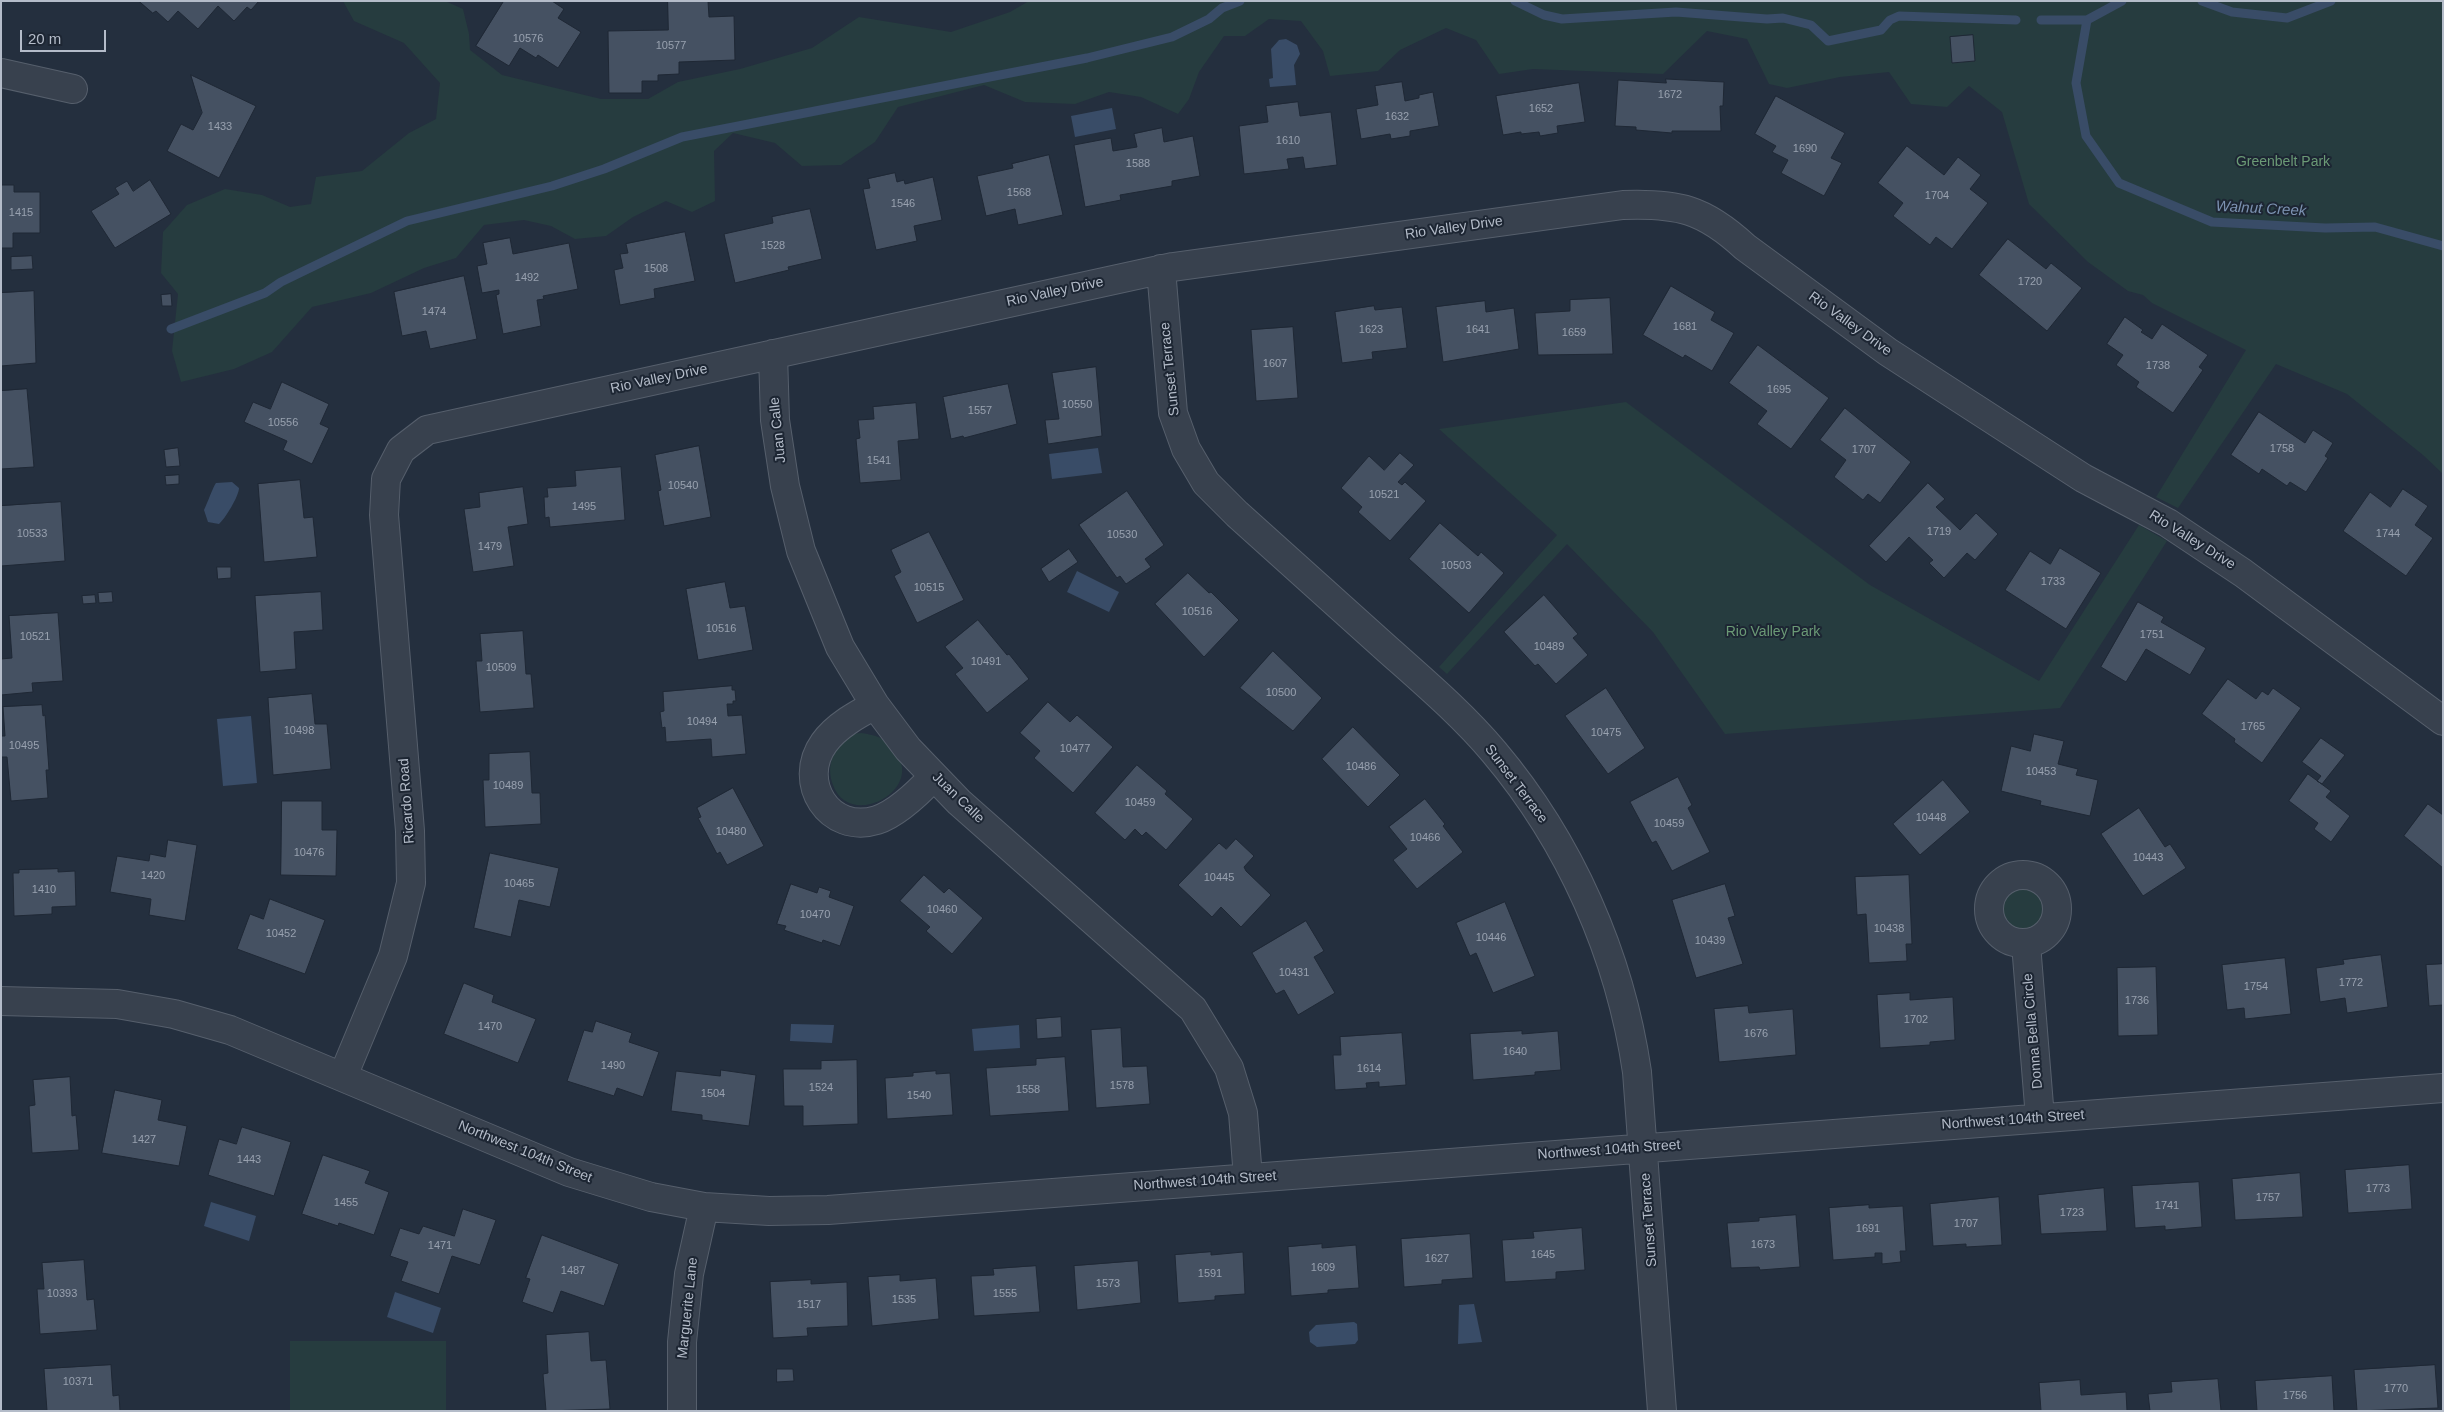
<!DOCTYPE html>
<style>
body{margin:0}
#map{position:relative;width:2444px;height:1412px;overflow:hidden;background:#242f3e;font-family:Arial,sans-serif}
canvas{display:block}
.frame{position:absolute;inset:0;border:2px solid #b4bcc9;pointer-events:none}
.scale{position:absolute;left:20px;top:30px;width:86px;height:22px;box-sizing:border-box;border:2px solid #b4bcc9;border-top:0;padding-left:6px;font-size:15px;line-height:18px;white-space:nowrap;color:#b4bcc9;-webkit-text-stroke:4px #1d2633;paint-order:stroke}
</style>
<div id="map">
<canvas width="2444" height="1412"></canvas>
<div class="frame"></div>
<div class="scale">20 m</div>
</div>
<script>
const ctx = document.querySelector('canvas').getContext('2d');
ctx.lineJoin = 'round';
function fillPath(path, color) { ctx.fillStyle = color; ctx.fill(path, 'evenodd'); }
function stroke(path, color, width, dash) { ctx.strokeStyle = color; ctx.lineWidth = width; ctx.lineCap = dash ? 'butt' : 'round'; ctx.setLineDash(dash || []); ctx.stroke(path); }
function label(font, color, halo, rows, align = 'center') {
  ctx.font = font + ' Arial,sans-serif'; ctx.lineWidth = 4; ctx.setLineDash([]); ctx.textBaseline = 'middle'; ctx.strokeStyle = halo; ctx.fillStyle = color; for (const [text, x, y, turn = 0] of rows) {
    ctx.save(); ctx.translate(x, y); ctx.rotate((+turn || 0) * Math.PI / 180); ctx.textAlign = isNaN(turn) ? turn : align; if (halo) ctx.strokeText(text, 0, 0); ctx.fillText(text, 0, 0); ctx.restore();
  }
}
const green = new Path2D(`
 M343,1H445L463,9L469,34L470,50L502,75L601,99H648L678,82L740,69L812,48L859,17L951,32L1010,12L1029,1H2443V474L2423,455L2347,394L2276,364L2178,508L2156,497L2246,350L2152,303L2143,295L2128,291L2088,262L2029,204L2002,112L1969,86L1947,107L1911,104L1889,72L1840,77L1787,88L1769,84L1747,39L1707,31L1663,74L1533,69L1499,74L1476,40L1446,28L1400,50L1378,71L1330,76L1323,51L1301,21L1269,19L1245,36H1224L1199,72L1189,99L1178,114L1141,97L1109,92L1075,104L1025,102L984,85L898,107L875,142L841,165L802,166L775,143L733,133L714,151L715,201L692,212L666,201L633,217L606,236L575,239L551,226L524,220L484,225L456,258L424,268L371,293L312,307L272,352L234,369L181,382L172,351L178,294L161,273L163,232L187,205L225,189L262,195L290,207L311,204L316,177L362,171L409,133L436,119L440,83L404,43L354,21Z
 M1626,402L1870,585L2039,681L2139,525L2167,541L2060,708L1725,734L1653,632L1567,544L1447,674L1439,667L1557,535L1439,429Z
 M861,733C880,736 885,738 896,753C924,791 849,830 833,785C825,763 835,750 849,734Z
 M2000 909a23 23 0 1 1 46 0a23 23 0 1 1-46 0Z
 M290,1341H446V1411H290Z`);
const water = new Path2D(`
 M1286,39L1297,45L1300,54L1294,65L1296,85L1270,87L1269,79L1273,78L1271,49L1279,40Z
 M1112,108L1116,129L1075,137L1071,116Z
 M1098,448L1102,473L1052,479L1049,454Z
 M232,482L239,488C239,496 225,519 219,524L208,522L204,510C207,504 213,487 216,483Z
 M1077,571L1119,592L1109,612L1067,592Z
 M251,716L257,783L223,786L217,719Z
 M791,1024L834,1025L832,1043L790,1041Z
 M1019,1025L1020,1048L974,1051L972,1029Z
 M211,1202L256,1216L249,1241L204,1226Z
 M395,1292L441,1308L433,1333L387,1317Z
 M1474,1304L1482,1342L1458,1344L1459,1305Z
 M1354,1322L1357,1324L1358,1340L1355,1344L1317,1347L1310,1342L1309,1332L1316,1325Z`);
const stream = new Path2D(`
 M1515,1L1544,15L1562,19L1676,12L1767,19L1783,18L1811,25L1828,41L1881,30L1890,20L1899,16L2016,20
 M2202,1L2232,12L2287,18L2331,1
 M2041,20H2087L2122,1
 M2087,20L2076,83L2086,136L2119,183L2212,222L2325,228L2375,227L2443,246
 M171,329L265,293L281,282L407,221L552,186L604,169L682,137L1087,58L1172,37L1209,19L1222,8L1240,1`);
const building = new Path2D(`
 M139,1H259L251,10L247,7L234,21L218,6L198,29L178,11L168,22L156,11L153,13Z
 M504,1H552L564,9L558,18L581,32L558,68L538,55L536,58L520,48L509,66L476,46Z
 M668,1H708L709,17L734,16L735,60L679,62V74L658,75V81H642V93H609L608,31L668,30Z
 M1973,35L1975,61L1952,63L1950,37Z
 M191,75L256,106L219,178L167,151L181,124L193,130L202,113Z
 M1666,79L1724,82L1723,106H1720L1721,131H1672V133L1636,130V127L1615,126L1618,80L1666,83Z
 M1402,82L1405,101L1419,98V95L1433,92L1439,126L1410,131V136L1391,139L1390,134L1361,139L1356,109L1378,105L1375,86Z
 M1579,83L1585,122L1557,126L1558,133L1540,136L1539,132L1521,134V132L1503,135L1496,96Z
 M1776,96L1845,133L1831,158L1842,163L1824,196L1781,173L1788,160L1772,152L1776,146L1755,134Z
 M1298,102L1300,116L1331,112L1337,165L1305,169L1303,157L1287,159L1289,169L1244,174L1239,126L1268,122L1266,106Z
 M1162,128L1164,142L1193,136L1200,176L1172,181V186L1120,195L1121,200L1085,207L1074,145L1111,138L1113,151L1137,147L1134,134Z
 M1907,146L1944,175L1958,157L1981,175L1970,189L1988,203L1952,249L1936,237L1930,245L1893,216L1903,203L1878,183Z
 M1049,155L1063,215L1018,225L1015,209L986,216L977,176L1013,168L1012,164Z
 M895,173L897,182L904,180L905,184L933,177L942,220L914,226L917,241L876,250L863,189L870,188L868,179Z
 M150,180L171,214L115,248L91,211L119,194L115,188L127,181L133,191Z
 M1,185H14V192H40V233H13V248H1Z
 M810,209L822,259L788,267L789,270L735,283L724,234L773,223L772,217Z
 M685,232L695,281L654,289L655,298L620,305L614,270L623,268L620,254L628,253L626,244Z
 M510,238L513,254L569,243L578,289L543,296L544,299L537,300L541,326L503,334L496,295L499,294V290L482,293L477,266L487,264L483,243Z
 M2008,239L2046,269L2051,263L2082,288L2047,331L1979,275Z
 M32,256L33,269L11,270V257Z
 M464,276L477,339L430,349L426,331L402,336L394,292Z
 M1671,286L1715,312L1711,320L1734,333L1712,371L1685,355L1683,358L1643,335Z
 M34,291L36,363L1,366V293Z
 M171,294L172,306H162L161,295Z
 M1610,298L1613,354L1538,355L1535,313L1570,311V300Z
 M1485,301L1486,312L1514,308L1519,349L1443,362L1436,307Z
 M1374,306L1375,310L1402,307L1407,348L1372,352L1373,359L1342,363L1335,312Z
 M2125,317L2143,330L2141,332L2152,339L2162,324L2208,355L2199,367L2203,370L2173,413L2136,387L2139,382L2116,365L2123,355L2107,344Z
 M1293,327L1298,398L1256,401L1251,330Z
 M1758,345L1829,398L1791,449L1757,424L1767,411L1729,383Z
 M1096,367L1102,436L1048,444L1045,420L1059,419L1052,373Z
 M282,382L329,404L320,424L329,428L312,464L283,450L287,441L244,422L253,402L270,409Z
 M1008,384L1017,424L964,438L963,436L951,439L943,397Z
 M27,389L34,467L1,469V391Z
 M916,403L919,439L898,441L901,480L860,483L856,439L860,438L858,420L874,419L873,407Z
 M1845,408L1911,462L1880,503L1868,494L1863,500L1834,477L1846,460L1820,440Z
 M2259,412L2305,443L2313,430L2333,443L2325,456L2328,458L2306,492L2290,482L2287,486L2262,469L2259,474L2231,455Z
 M699,446L711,517L664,526L658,491L661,490L655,455Z
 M178,448L180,466L166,467L164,450Z
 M1400,453L1414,465L1398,482L1402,485L1405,482L1426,501L1390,541L1358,512L1362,507L1341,488L1369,456L1384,470Z
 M621,467L625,520L550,527L549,517L545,518L544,497H548L547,488L576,486L575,471Z
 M179,475V484L166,485L165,476Z
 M300,480L304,518L313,517L317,557L264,562L258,484Z
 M1928,483L1945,499L1936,507L1960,530L1976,513L1998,534L1975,560L1967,553L1944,578L1929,563L1933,560L1909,537L1886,562L1869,546Z
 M523,487L528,524L508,527L514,566L473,572L464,509L480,507L479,493Z
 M2403,489L2428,506L2415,525L2433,538L2406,576L2343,531L2370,492L2390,507Z
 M1127,491L1164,545L1145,559L1151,567L1126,584L1120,576L1117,578L1079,525Z
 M61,502L65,561L1,566V506Z
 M1440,523L1478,556L1481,552L1504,573L1469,613L1409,559Z
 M929,532L964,600L917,623L894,576L901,572L891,550Z
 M2060,548L2101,573L2066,629L2005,590L2030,551L2050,564Z
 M1069,549L1078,562L1049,582L1041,569Z
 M217,567H231V578L218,579Z
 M1188,573L1209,593L1211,592L1239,620L1204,657L1155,604Z
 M725,582L730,608L745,606L753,650L698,660L686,589Z
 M112,592L113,602L99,603L98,593Z
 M321,592L323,630L294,632L296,669L260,672L255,596Z
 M95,595L96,603L83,604L82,596Z
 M1544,595L1578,634L1573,638L1588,655L1556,684L1538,664L1535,666L1504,632Z
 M2138,602L2164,617L2161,622L2206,648L2190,675L2146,649L2126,682L2101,667Z
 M58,613L63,681L32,683L33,692L1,695V659L12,658L9,616Z
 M978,620L1007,655L1009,654L1029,679L987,713L955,674L963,668L945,647Z
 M523,631L526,674H531L534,708L480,712L476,661H482L480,634Z
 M1273,651L1322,698L1293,731L1240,688Z
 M2228,679L2256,699L2262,691L2268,695L2273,688L2301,708L2262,763L2234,742L2235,739L2202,714Z
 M732,686V690H735L736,701H733V704H727L728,716L742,715L746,754L712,757L711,739L666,742L665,727L662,728L660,712L664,711L663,692Z
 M1606,688L1645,748L1608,774L1565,716Z
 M312,694L315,724H327L331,769L273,775L268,698Z
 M1048,702L1070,722L1077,715L1113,747L1073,793L1034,758L1040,751L1020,733Z
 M42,705L43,716L45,715L49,770H46L48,798L11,801L7,757H1V736H5L3,707Z
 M1353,727L1400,775L1368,807L1322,759Z
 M2034,734L2064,741L2058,764L2078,769L2076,775L2098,780L2090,816L2040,805L2041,801L2001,791L2011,746L2030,751Z
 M2321,738L2345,755L2322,784L2317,781L2321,776L2302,762Z
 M530,752L532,793H540L541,824L485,827L483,780H489V754Z
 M1137,765L1167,791L1165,794L1193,819L1166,850L1146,832L1142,836L1135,829L1125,840L1095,813Z
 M2308,774L2331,791L2326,797L2350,816L2331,842L2314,829L2318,823L2289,801Z
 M1678,777L1692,805L1688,808L1710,852L1672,871L1656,841L1652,843L1630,802Z
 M1943,780L1970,812L1920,855L1893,824Z
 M733,788L764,846L727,865L720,852L717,854L698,818L701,817L697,808Z
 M1425,799L1445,824L1443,826L1463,852L1417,889L1393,860L1407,849L1389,827Z
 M282,801H322V830H337L336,876L281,875Z
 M2428,804L2443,815V868L2404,836Z
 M2139,808L2165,847L2170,844L2186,868L2143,896L2101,834Z
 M1236,839L1254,856L1244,867L1246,871L1271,895L1241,927L1221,907L1212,917L1178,885L1219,843L1226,849Z
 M168,840L197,845L185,921L149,915L151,899L110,892L117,856L149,861L150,854L165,857Z
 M490,853L559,868L550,907L519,900L511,937L474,928Z
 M58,869V872L75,871L76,906L52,907V914L14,916L13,873H19V870Z
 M924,875L944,893L949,888L983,918L952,954L926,931L930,927L900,901Z
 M1909,875L1912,944H1906L1907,961L1869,963L1866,914L1857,915L1855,877Z
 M791,884L817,893L819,887L831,891L829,897L854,906L840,946L823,940L822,943L784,930L786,926L777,924Z
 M1725,884L1735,916L1728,918L1743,964L1696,978L1672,900Z
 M270,899L325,920L305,974L237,949L250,914L263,919Z
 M1505,902L1535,976L1493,993L1476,953L1470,956L1456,923Z
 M1306,921L1324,951L1314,957L1335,993L1298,1015L1284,990L1276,994L1252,953Z
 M2381,955L2388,1007L2347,1013L2345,998L2320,1002L2316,968L2344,964L2343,960Z
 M2285,958L2291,1014L2245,1019L2244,1008L2227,1010L2222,965Z
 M2443,964V1005L2429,1006L2426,965Z
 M2156,967L2158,1035L2118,1036L2117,968Z
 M464,983L494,995L492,1002L536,1019L518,1063L444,1034Z
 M1910,993V1000L1953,997L1955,1040L1930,1042V1045L1880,1048L1877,995Z
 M1748,1006L1749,1013L1793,1009L1796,1055L1719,1062L1714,1009Z
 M1061,1017L1062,1037L1037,1039L1036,1019Z
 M596,1021L632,1033L629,1042L659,1052L643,1097L617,1088L614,1096L567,1081L584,1030L592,1032Z
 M1121,1028L1123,1067L1147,1066L1150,1104L1096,1108L1091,1030Z
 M1522,1031V1034L1558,1031L1561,1070L1535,1072V1075L1473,1080L1470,1034Z
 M1402,1033L1406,1085L1379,1087V1082L1366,1083L1367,1088L1335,1090L1333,1055H1341L1340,1037Z
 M1065,1057L1069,1111L990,1116L986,1068L1036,1065V1059Z
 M857,1060L858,1124L803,1126V1106H784L783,1069H821V1061Z
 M721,1070L756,1075L749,1126L702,1120V1115L671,1111L676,1071L720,1076Z
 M936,1071V1074L950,1073L953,1115L887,1119L885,1078L913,1076V1073Z
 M70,1077L72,1116L76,1115L79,1150L32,1153L29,1106L35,1105L33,1080Z
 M115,1090L162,1100L158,1120L187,1126L179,1166L102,1153Z
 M242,1127L291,1142L274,1196L208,1175L219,1139L236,1144Z
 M323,1155L370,1171L365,1183L389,1192L374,1235L339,1223L338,1226L302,1214Z
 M2409,1165L2412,1209L2348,1213L2345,1170Z
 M2300,1173L2303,1217L2235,1220L2232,1179Z
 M2199,1182L2202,1227L2165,1230V1226L2135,1228L2132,1186Z
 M2104,1188L2107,1231L2041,1234L2038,1195Z
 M1999,1197L2002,1245L1966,1247V1244L1933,1246L1930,1204Z
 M1869,1205V1208L1903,1206L1906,1251H1900L1901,1262L1882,1264V1253H1875V1257L1833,1260L1829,1208Z
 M463,1209L496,1220L480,1265L452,1256L439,1294L401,1281L408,1262L390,1256L400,1228L419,1234L423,1226L454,1236Z
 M1796,1215L1800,1267L1760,1270L1759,1267L1731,1268L1727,1223L1759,1221V1218Z
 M1582,1228L1585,1270L1556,1272V1279L1505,1282L1502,1240L1534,1238L1533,1232Z
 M1470,1234L1473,1278L1442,1280V1284L1404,1287L1401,1239Z
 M542,1235L619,1264L604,1306L561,1291L553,1313L522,1302L530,1279L526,1278Z
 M1322,1244V1248L1356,1245L1359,1288L1328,1290V1293L1291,1296L1288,1247Z
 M1211,1252V1255L1243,1252L1245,1294L1215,1296V1300L1178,1303L1175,1255Z
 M84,1260L87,1300L94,1299L97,1330L40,1334L37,1289H44L42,1263Z
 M1138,1261L1141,1303L1077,1310L1074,1266Z
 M1036,1266L1040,1312L974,1316L971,1276L994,1275L993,1269Z
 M900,1275V1281L936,1278L939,1319L872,1326L868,1277Z
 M811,1280V1284L847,1282L848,1326L807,1328L808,1336L773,1338L770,1282Z
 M589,1332L591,1361L606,1360L610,1409L546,1411L543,1374L548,1373L546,1335Z
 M111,1365L113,1396L119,1395L120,1411H47L44,1369Z
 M2435,1365L2438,1408L2357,1411L2354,1370Z
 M777,1369H793L794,1381L777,1382Z
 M2332,1376L2334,1411H2257L2255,1381Z
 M2218,1379L2221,1411H2150L2148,1394L2172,1392L2171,1382Z
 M2080,1380L2081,1395L2126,1392L2127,1411H2041L2039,1383Z`);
const street = new Path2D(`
 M1,73L73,89
 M1161,269L1173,413L1186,449L1206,483L1237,514C1287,559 1336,603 1386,648C1423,681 1462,714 1494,752C1570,842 1620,955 1637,1072L1662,1411
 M773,354L775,420L785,486L801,551L840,647L875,705L908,749L959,802L1193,1009L1229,1068L1243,1113L1248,1178
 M875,705C858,714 836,726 824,743C796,782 829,835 877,820C898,813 920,791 934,776
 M1989 909a34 34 0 1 1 68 0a34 34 0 1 1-68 0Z
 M2026,944L2040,1118
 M1,1001L117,1004L174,1014L230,1030L569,1172L651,1197L704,1207L769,1211L828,1210L2443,1088
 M343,1076L393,956L411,883L410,831L384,515L386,479L401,450L427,430L1173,267L1623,205C1678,203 1704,209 1745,247L1888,352L2083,478L2168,523L2243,573L2443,721
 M682,1411V1342L689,1274L704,1207`);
const numberNames = [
 ["10576",528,39],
 ["10577",671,46],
 ["1672",1670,95],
 ["1652",1541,109],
 ["1632",1397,117],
 ["1433",220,127],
 ["1610",1288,141],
 ["1690",1805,149],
 ["1588",1138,164],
 ["1568",1019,193],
 ["1704",1937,196],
 ["1546",903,204],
 ["1415",21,213],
 ["1528",773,246],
 ["1508",656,269],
 ["1492",527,278],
 ["1720",2030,282],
 ["1474",434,312],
 ["1681",1685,327],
 ["1623",1371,330],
 ["1641",1478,330],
 ["1659",1574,333],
 ["1607",1275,364],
 ["1738",2158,366],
 ["1695",1779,390],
 ["10550",1077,405],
 ["1557",980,411],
 ["10556",283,423],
 ["1758",2282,449],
 ["1707",1864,450],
 ["1541",879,461],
 ["10540",683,486],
 ["10521",1384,495],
 ["1495",584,507],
 ["1719",1939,532],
 ["10533",32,534],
 ["1744",2388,534],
 ["10530",1122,535],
 ["1479",490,547],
 ["10503",1456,566],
 ["1733",2053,582],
 ["10515",929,588],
 ["10516",1197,612],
 ["10516",721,629],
 ["1751",2152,635],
 ["10521",35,637],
 ["10489",1549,647],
 ["10491",986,662],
 ["10509",501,668],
 ["10500",1281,693],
 ["10494",702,722],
 ["1765",2253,727],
 ["10498",299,731],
 ["10475",1606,733],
 ["10495",24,746],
 ["10477",1075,749],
 ["10486",1361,767],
 ["10453",2041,772],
 ["10489",508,786],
 ["10459",1140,803],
 ["10448",1931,818],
 ["10459",1669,824],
 ["10480",731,832],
 ["10466",1425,838],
 ["10476",309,853],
 ["10443",2148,858],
 ["1420",153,876],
 ["10445",1219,878],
 ["10465",519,884],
 ["1410",44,890],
 ["10460",942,910],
 ["10470",815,915],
 ["10438",1889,929],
 ["10452",281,934],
 ["10446",1491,938],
 ["10439",1710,941],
 ["10431",1294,973],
 ["1772",2351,983],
 ["1754",2256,987],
 ["1736",2137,1001],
 ["1702",1916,1020],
 ["1470",490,1027],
 ["1676",1756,1034],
 ["1640",1515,1052],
 ["1490",613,1066],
 ["1614",1369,1069],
 ["1578",1122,1086],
 ["1524",821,1088],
 ["1558",1028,1090],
 ["1504",713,1094],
 ["1540",919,1096],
 ["1427",144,1140],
 ["1443",249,1160],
 ["1773",2378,1189],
 ["1757",2268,1198],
 ["1455",346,1203],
 ["1741",2167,1206],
 ["1723",2072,1213],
 ["1707",1966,1224],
 ["1691",1868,1229],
 ["1673",1763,1245],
 ["1471",440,1246],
 ["1645",1543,1255],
 ["1627",1437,1259],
 ["1609",1323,1268],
 ["1487",573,1271],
 ["1591",1210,1274],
 ["1573",1108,1284],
 ["10393",62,1294],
 ["1555",1005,1294],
 ["1535",904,1300],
 ["1517",809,1305],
 ["10371",78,1382],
 ["1770",2396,1389],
 ["1756",2295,1396]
];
const parkNames = [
 ["Greenbelt Park",2283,162],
 ["Rio Valley Park",1773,632]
];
const streetNames = [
 ["Rio Valley Drive",1454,228,-8],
 ["Rio Valley Drive",1055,292,-12],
 ["Rio Valley Drive",1850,324,36],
 ["Sunset Terrace",1170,369,-96],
 ["Rio Valley Drive",659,379,-12],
 ["Juan Calle",778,430,-96],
 ["Rio Valley Drive",2192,540,32],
 ["Sunset Terrace",1516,784,53],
 ["Juan Calle",958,798,44],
 ["Ricardo Road",407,801,-94],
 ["Donna Bella Circle",2033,1031,-95],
 ["Northwest 104th Street",2013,1120,-4],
 ["Northwest 104th Street",1609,1150,-4],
 ["Northwest 104th Street",525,1152,22],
 ["Northwest 104th Street",1205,1181,-4],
 ["Sunset Terrace",1649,1220,-94],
 ["Marguerite Lane",688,1308,-84]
];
const waterNames = [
 ["Walnut Creek",2261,209,3]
];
fillPath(green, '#263c3f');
fillPath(water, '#394c67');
stroke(stream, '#394c67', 9);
fillPath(building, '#455162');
stroke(building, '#1f2835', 1);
stroke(street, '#565f6c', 30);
stroke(street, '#38414e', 28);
label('11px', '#98a1af', null, numberNames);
label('14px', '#6b9a76', '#1d2633', parkNames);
label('14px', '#b4bcc9', '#1d2633', streetNames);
label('italic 15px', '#7c92b1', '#1d2633', waterNames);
</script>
